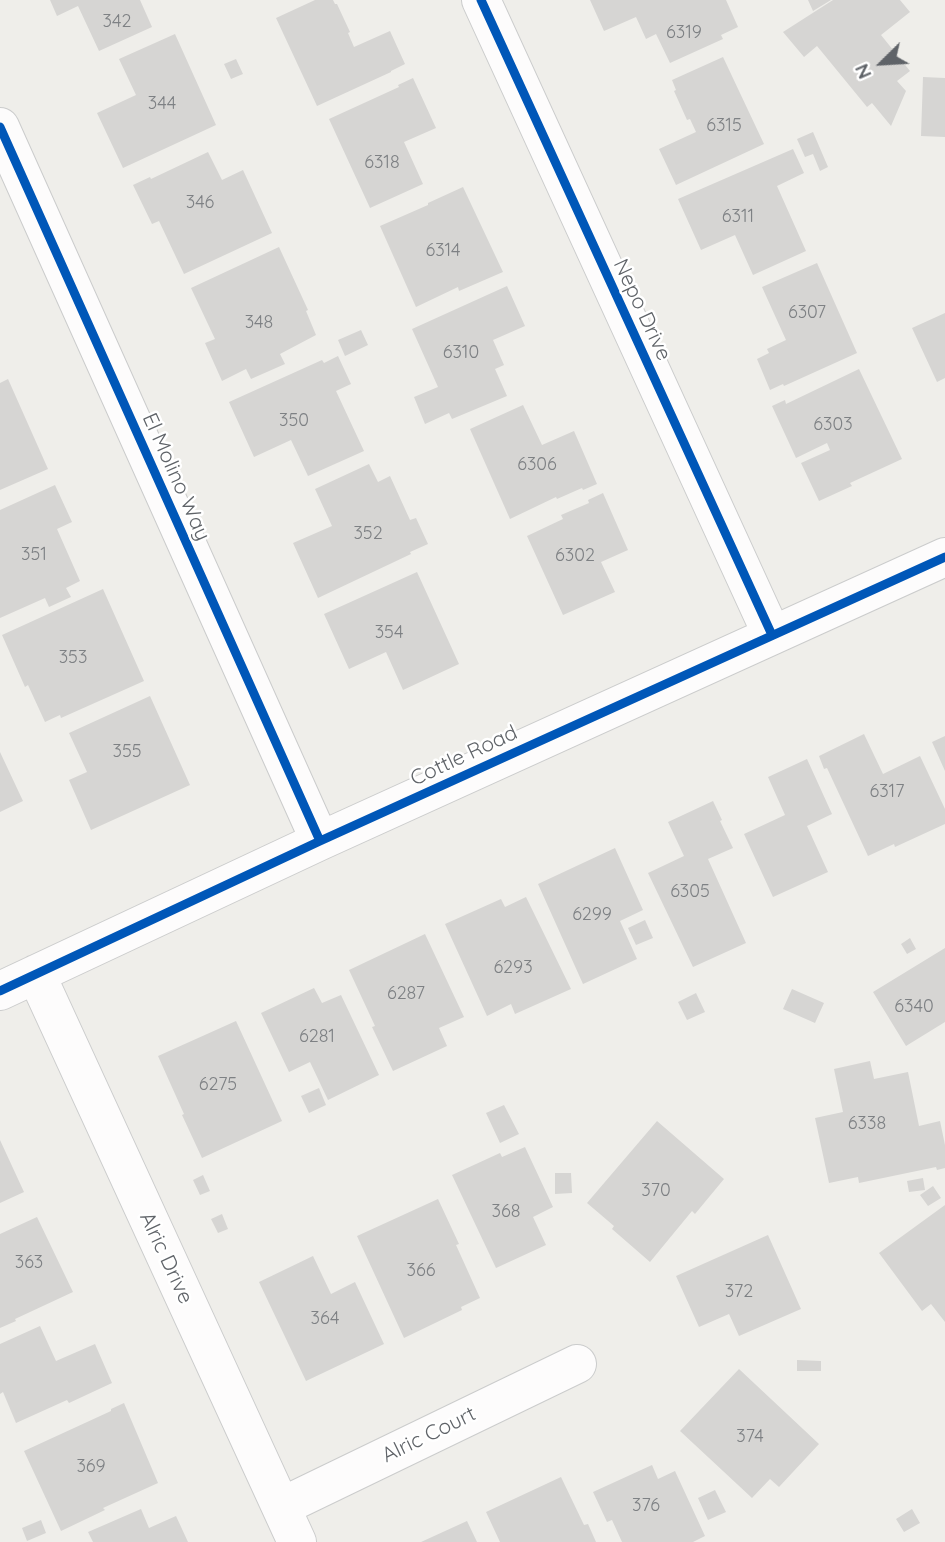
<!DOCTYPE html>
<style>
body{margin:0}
#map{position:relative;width:945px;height:1542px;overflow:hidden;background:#efeeea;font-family:Quicksand,sans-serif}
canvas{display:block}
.north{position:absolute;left:847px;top:28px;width:70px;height:70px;-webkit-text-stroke:5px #fff;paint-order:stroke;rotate:246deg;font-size:19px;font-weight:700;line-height:28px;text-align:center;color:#5f6368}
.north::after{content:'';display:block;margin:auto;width:24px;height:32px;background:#5f6368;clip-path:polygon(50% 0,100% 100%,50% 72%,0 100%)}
</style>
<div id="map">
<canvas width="945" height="1542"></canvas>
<div class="north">N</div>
</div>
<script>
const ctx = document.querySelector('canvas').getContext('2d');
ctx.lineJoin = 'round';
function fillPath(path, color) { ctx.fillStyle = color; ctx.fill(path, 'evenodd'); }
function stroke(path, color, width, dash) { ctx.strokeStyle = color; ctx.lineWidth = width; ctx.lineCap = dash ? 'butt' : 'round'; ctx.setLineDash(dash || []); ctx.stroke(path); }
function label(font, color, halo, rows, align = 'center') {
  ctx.font = font + ' Quicksand,sans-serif'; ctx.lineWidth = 5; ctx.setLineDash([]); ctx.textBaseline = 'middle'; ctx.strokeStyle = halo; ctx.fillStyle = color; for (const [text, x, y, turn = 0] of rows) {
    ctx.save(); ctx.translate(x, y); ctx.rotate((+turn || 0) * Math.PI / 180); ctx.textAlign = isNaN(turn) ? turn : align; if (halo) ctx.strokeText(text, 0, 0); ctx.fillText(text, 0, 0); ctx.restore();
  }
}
const building = new Path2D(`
 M50,0H140L152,27L99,51L78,6L57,16Z
 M315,0H333L335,4H337L350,32L348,33L354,47L390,31L405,64L391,71V72L317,106L276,18Z
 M590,0H726L738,27L721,35L723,39L670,63L656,34L646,39L636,17L604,31Z
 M808,0H831L813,11Z
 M833,0H900L910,12L881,35L910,71L897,81L906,91L891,126L872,103L867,107L817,46L804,57L783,32Z
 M175,34L216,125L123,168L97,113L136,95L119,59Z
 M723,57L764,144L676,185L659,149L696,132L690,119L687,120L674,91L676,90L672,80Z
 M236,59L243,74L231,79L224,64Z
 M923,77L945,78V137L921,136Z
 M413,78L436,128L404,142L423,184L370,208L329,119L399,87L398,85Z
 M813,132L828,167L820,171L813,154L805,157L797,139Z
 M793,149L804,173L777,186L806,251L753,275L735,235L701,250L678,199Z
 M208,152L222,180L243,170L272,233L184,274L159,221L152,224L133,185L150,177L151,179Z
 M463,187L503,272L459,291L458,287L416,307L380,226L428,205V203Z
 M279,247L308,310L306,311L316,335L280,354L285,364L251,379L246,369L222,381L205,343L215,339L191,288Z
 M817,263L857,353L784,386L783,384L770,390L757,359L769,353L767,349L786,340L762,287Z
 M507,286L525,326L493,340L504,365L495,369L507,396L452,419L449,413L425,424L414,397L438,387L412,329Z
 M945,313V378L937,382L912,328Z
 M361,330L368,345L345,356L338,340Z
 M338,356L351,384L336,391L364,451L308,476L291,440L254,457L229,402L322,360L324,363Z
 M859,369L902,459L850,483L852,486L819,501L801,463L830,450L827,443L796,458L772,406L785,400L786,404Z
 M8,379L48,469L0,490V383Z
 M523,405L542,445L574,431L597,484L583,490L582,488L557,499L556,497L510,519L470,429Z
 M369,464L378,482L390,476L410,520L416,518L428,544L410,552L411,554L318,598L293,543L332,526L315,489Z
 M55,485L72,522L57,529L80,581L66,588L71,597L49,607L45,598L0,618V510Z
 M603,493L628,550L601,562L615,592L563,615L527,536L563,519L561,515L589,503L588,500Z
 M417,572L459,664L403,690L386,652L349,669L324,614Z
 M103,589L144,681L61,718L60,715L45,722L28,685L25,687L2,635Z
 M150,696L190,785L91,830L69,780L87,772L69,733Z
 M864,734L883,774L920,756L945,809V824L895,847L894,844L868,856L827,768L824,769L819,756Z
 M945,736V771L932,742Z
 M0,752L23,801L0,812Z
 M807,759L832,814L807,826L828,872L773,897L744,834L785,815L768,777Z
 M713,801L722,820L720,821L733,848L708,859L746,943L693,967L648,873L684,856L668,822Z
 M615,848L643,910L620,921L637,959L583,984L538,884Z
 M526,897L571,989L515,1014L511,1004L487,1016L445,924L501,899L505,907Z
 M645,920L653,938L636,945L628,928Z
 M425,934L464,1017L439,1028L447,1046L393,1071L372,1027L375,1026L349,970Z
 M910,938L916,949L907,954L901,944Z
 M945,948V1022L906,1046L873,992Z
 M314,988L322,1003L341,995L379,1075L328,1100L310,1062L289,1072L261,1013Z
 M792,989L824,1003L815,1023L783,1009Z
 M696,993L705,1012L687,1020L678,1002Z
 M236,1021L282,1121L202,1158L182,1115L184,1114L158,1056Z
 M870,1061L874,1079L908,1072L919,1126L940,1121L945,1145V1168L937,1170L936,1167L859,1183L858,1177L829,1183L815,1118L843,1112L834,1069Z
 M319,1088L326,1105L309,1113L301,1096Z
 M504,1105L519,1134L500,1143L486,1113Z
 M657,1121L724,1179L695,1214L692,1211L650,1262L612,1229L614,1226L587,1203Z
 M0,1140L24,1192L0,1203Z
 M525,1147L553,1207L533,1217L546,1245L496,1268L452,1175L500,1153L502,1157Z
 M555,1173H571L572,1193L555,1194Z
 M203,1175L210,1191L200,1195L193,1180Z
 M923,1178L925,1190L909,1192L907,1181Z
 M933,1186L941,1198L928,1206L920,1195Z
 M438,1199L459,1244L456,1245L480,1298L461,1307L462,1310L404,1338L357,1236Z
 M945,1205V1322L931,1304L922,1311L879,1253Z
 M222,1214L228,1229L218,1233L211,1219Z
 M37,1217L73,1292L15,1319L16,1321L0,1328V1234Z
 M768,1235L801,1309L739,1336L729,1314L699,1327L676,1276Z
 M313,1256L331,1294L355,1282L384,1344L306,1381L259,1282Z
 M40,1326L56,1361L95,1344L112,1383L69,1403L67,1400L16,1423L3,1392L0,1394V1344Z
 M797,1360L821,1361V1371H797Z
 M739,1369L819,1444L779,1487L770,1479L752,1498L680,1431Z
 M124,1403L158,1483L103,1508L105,1510L61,1531L24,1451L111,1411V1409Z
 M652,1465L658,1479L675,1471L705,1536L693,1542H622L612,1520L607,1522L593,1492Z
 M561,1477L584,1525L588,1524L596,1542H500L486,1512Z
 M715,1490L726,1512L708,1520L698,1498Z
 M141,1509L149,1528L176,1516L188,1542H93L88,1532Z
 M912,1509L920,1523L904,1532L896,1519Z
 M41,1520L46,1533L27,1541L22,1528Z
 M467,1521L477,1542H421Z`);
const minor = new Path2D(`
 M481,0L772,635
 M0,127L320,841
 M36,974L297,1542
 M0,991L320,841L945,557
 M281,1507L577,1364`);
const cycleway = new Path2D(`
 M481,0L772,635
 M0,127L320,841
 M0,991L320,841L945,557`);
const numberNames = [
 ["342",117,22],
 ["6319",684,33],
 ["344",162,104],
 ["6315",724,126],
 ["6318",382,163],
 ["346",200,203],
 ["6311",738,217],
 ["6314",443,251],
 ["6307",807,313],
 ["348",259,323],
 ["6310",461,353],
 ["350",294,421],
 ["6303",833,425],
 ["6306",537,465],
 ["352",368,534],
 ["351",34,555],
 ["6302",575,556],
 ["354",389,633],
 ["353",73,658],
 ["355",127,752],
 ["6317",887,792],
 ["6305",690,892],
 ["6299",592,915],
 ["6293",513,968],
 ["6287",406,994],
 ["6340",914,1007],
 ["6281",317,1037],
 ["6275",218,1085],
 ["6338",867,1124],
 ["370",656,1191],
 ["368",506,1212],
 ["363",29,1263],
 ["366",421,1271],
 ["372",739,1292],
 ["364",325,1319],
 ["374",750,1437],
 ["369",91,1467],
 ["376",646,1506]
];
const streetNames = [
 ["Nepo Drive",642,310,65],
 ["El Molino Way",176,477,66],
 ["Cottle Road",464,756,-25],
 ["Alric Drive",166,1258,65],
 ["Alric Court",429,1435,-26]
];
fillPath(building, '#d6d5d3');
stroke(minor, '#cbcccc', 40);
stroke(minor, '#fdfcfc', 38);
stroke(cycleway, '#0057b8', 9);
label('18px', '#7e8184', null, numberNames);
label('21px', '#5f6368', '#fff', streetNames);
</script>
